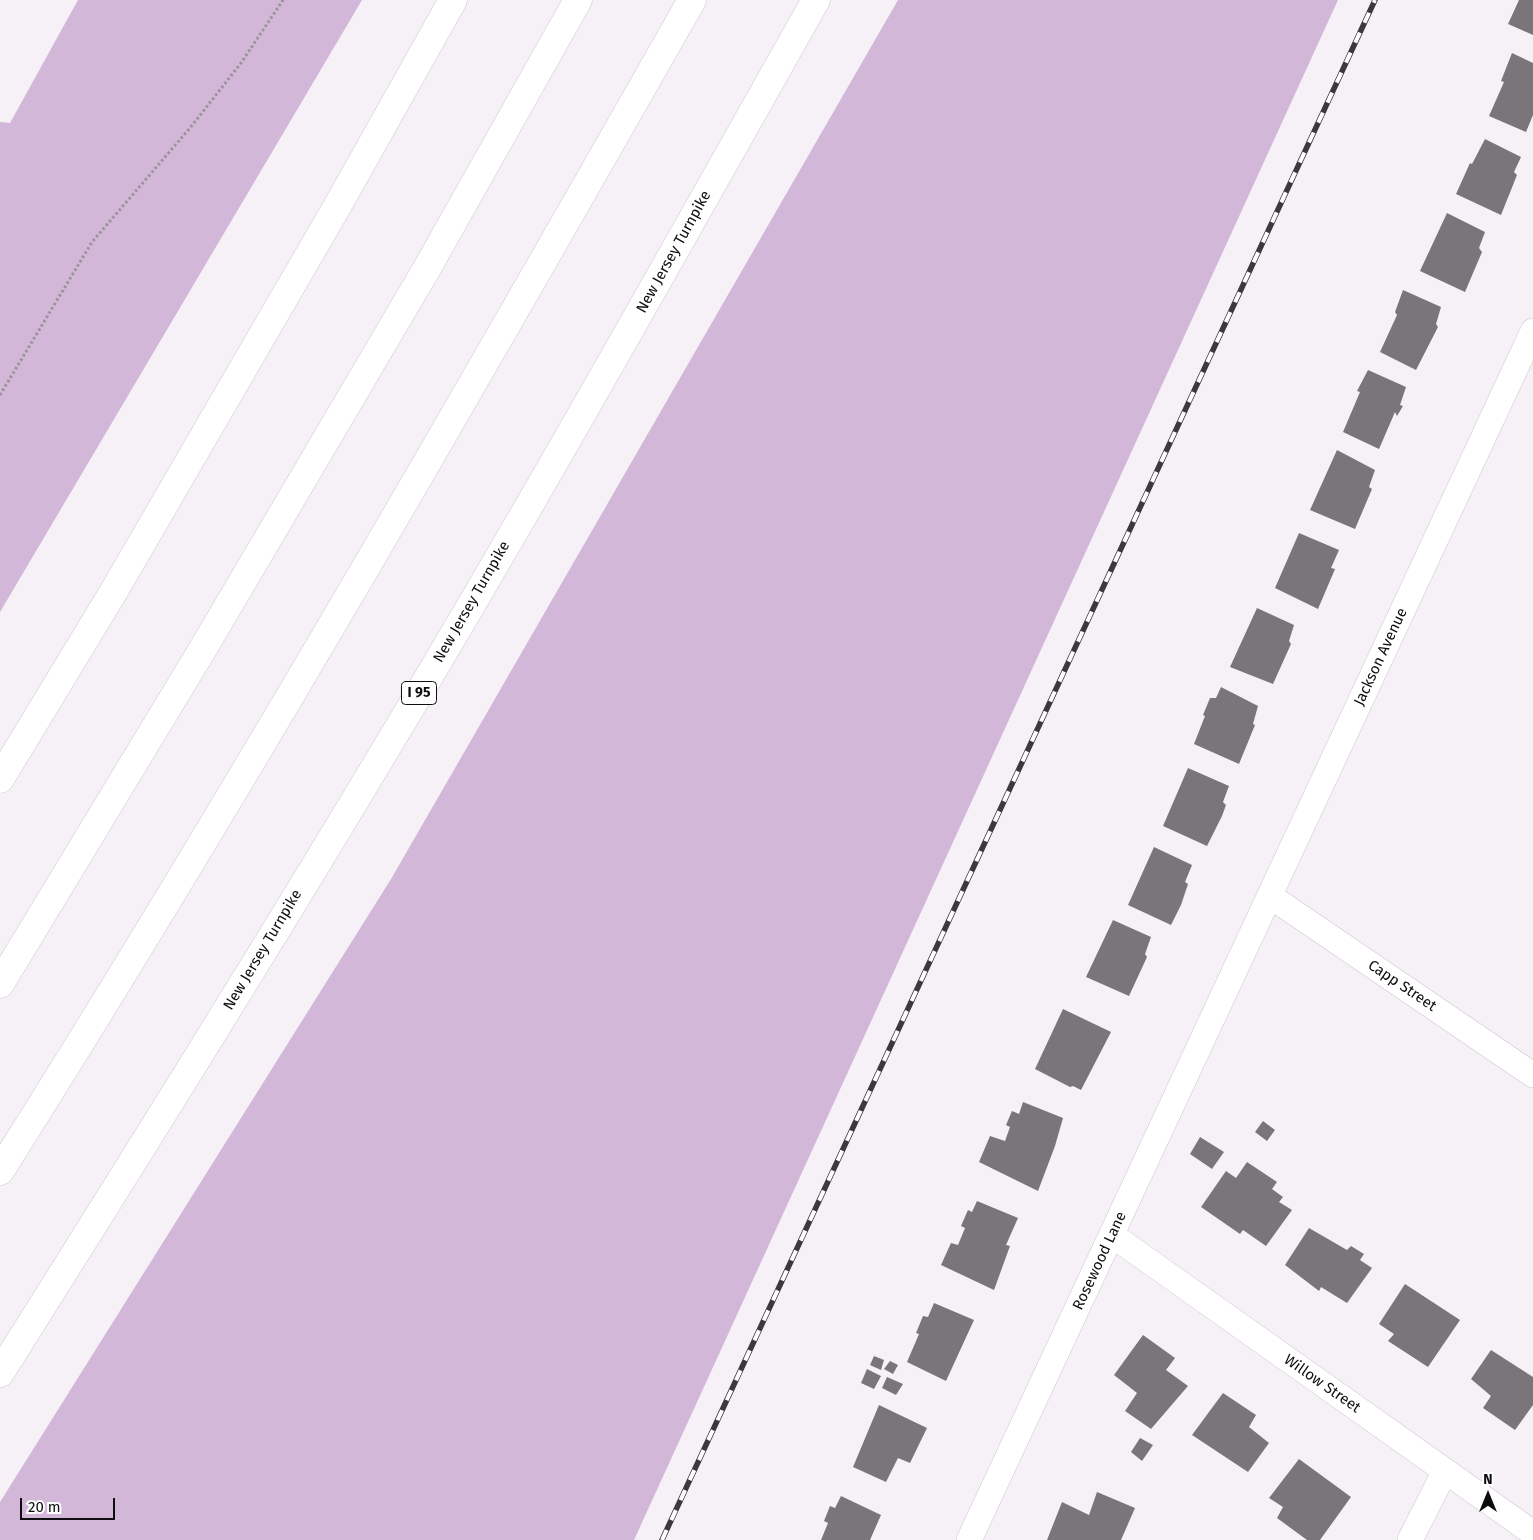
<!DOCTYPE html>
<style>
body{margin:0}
#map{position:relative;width:1533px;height:1540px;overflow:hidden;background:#f6f1f7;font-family:"Fira Sans",sans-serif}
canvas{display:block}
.north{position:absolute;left:1463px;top:1470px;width:50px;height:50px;-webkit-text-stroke:4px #fff;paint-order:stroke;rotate:0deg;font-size:14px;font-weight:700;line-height:20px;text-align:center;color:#0e0d0f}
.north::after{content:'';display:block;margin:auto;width:18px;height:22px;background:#0e0d0f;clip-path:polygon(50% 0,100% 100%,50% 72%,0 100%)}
.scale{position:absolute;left:20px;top:1498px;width:95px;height:22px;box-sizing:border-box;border:2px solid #0e0d0f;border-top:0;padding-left:6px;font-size:15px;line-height:18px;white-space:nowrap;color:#0e0d0f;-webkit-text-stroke:4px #fff;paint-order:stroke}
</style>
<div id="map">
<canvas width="1533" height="1540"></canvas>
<div class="north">N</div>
<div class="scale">20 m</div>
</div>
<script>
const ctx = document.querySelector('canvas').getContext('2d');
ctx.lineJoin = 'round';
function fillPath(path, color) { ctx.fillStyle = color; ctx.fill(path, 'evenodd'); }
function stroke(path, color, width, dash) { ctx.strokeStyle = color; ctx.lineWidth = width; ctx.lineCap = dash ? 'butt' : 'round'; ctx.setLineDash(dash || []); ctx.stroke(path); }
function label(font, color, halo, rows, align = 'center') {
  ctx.font = font + ' "Fira Sans",sans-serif'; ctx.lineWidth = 4; ctx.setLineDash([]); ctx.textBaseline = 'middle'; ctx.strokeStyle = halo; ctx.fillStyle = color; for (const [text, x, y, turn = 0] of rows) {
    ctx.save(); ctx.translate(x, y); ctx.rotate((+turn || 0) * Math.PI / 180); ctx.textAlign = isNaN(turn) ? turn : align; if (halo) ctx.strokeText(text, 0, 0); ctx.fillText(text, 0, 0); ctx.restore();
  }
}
const green = new Path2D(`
 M78,0H362L0,612V122L10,123Z
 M898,0H1338L634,1540H0V1502L391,879Z`);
const building = new Path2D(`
 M1519,0H1533V35L1508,24Z
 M1512,53L1533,63V115L1526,132L1489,116L1504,82L1501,81Z
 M1485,139L1521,157L1514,172L1517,175L1501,215L1456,194L1470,163L1472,164Z
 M1447,213L1485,232L1479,248L1482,252L1465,292L1420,271Z
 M1403,290L1441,307L1436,324L1438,327L1416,370L1380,352L1397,315L1395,312Z
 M1368,370L1406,387L1400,405L1403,406L1397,416L1395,412L1379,449L1343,432L1360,392L1357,391Z
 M1337,450L1375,470L1369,487L1372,489L1355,529L1310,510Z
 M1299,533L1339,550L1331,568L1335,569L1318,609L1275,588Z
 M1257,608L1294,625L1289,641L1291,644L1273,684L1230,667Z
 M1221,687L1258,706L1253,724L1255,725L1239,764L1194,744L1205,716L1203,715L1210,698H1216Z
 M1188,768L1229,786L1223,802L1226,805L1222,816L1207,846L1163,826Z
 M1154,847L1192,865L1185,882L1188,884L1181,905L1171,925L1128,905Z
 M1113,920L1151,937L1145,954L1147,957L1129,996L1086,977Z
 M1063,1009L1111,1032L1081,1090L1073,1086L1070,1087L1035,1069Z
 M1023,1102L1063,1118L1055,1146L1038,1191L979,1162L990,1136L1005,1141L1010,1127L1006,1125L1012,1111L1019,1114Z
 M1263,1121L1275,1130L1267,1141L1255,1132Z
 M1200,1137L1224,1152L1212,1169L1190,1154Z
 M1247,1162L1277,1182L1272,1189L1283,1197L1279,1202L1292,1210L1266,1246L1243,1230L1240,1234L1201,1207L1226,1171L1236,1178Z
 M977,1201L1018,1218L1006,1245L1010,1246L994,1290L941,1265L951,1243L958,1245L965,1228L961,1226L968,1210L972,1212Z
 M1309,1228L1347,1250L1351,1246L1364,1254L1360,1260L1372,1268L1347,1303L1321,1287L1319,1291L1285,1265Z
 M1405,1284L1460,1320L1428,1367L1388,1341L1394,1334L1379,1324Z
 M934,1303L974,1320L946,1381L907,1362L919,1334L916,1333L923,1316L928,1317Z
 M1143,1335L1175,1358L1166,1370L1188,1386L1151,1429L1125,1411L1137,1393L1114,1375Z
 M1491,1350L1533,1377V1405L1515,1430L1483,1408L1491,1396L1471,1379Z
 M874,1356L884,1360L881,1370L870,1365Z
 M890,1361L898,1365L893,1374L884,1369Z
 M867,1369L881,1376L874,1389L861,1383Z
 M887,1377L903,1384L896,1395L882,1388Z
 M1223,1393L1256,1415L1249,1427L1269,1443L1248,1472L1192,1435Z
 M879,1405L927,1428L910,1463L898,1458L886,1482L853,1467Z
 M1140,1438L1153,1445L1142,1461L1131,1452Z
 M1299,1459L1351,1497L1320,1540H1307L1277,1518L1283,1507L1269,1498Z
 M1097,1492L1135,1508L1121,1540H1047L1062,1502L1089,1515Z
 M841,1496L881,1515L870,1540H821L828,1523L824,1521L830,1506L835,1508Z`);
const path = new Path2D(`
 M0,395L92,242L190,128L241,63L283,0`);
const street = new Path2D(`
 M1270,896L1533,1075
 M1112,1235L1533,1533
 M969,1540L1533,331
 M1410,1540L1445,1471`);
const highway = new Path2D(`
 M0,779L114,591L338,205L453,0
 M0,984L204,647L426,270L578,0
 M0,1171C242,788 468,394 692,0
 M0,1373C130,1167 259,961 384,752C533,504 674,252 816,0`);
const rail = new Path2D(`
 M662,1540L1375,0`);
const shields = [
 [419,693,35]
];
const shieldNames = [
 ["I 95",419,693]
];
const streetNames = [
 ["New Jersey Turnpike",674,252,-61],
 ["New Jersey Turnpike",472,602,-60],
 ["Jackson Avenue",1381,657,-65],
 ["New Jersey Turnpike",263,950,-59],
 ["Capp Street",1402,986,34],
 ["Rosewood Lane",1100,1261,-65],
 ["Willow Street",1322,1384,35]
];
fillPath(green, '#d2b7d9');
fillPath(building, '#79757a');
stroke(street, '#ccc8cd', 26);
stroke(highway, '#ccc8cd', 29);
stroke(path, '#989599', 3, [2.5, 2.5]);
stroke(street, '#fff', 25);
stroke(highway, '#fff', 28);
stroke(rail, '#3b393c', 5.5);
stroke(rail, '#fff', 4, [11]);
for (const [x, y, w] of shields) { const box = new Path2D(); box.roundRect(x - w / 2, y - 11.5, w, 23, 4); ctx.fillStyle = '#fff'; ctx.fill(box); stroke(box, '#0e0d0f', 1); }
label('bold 14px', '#0e0d0f', null, shieldNames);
label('15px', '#0e0d0f', '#fff', streetNames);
</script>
